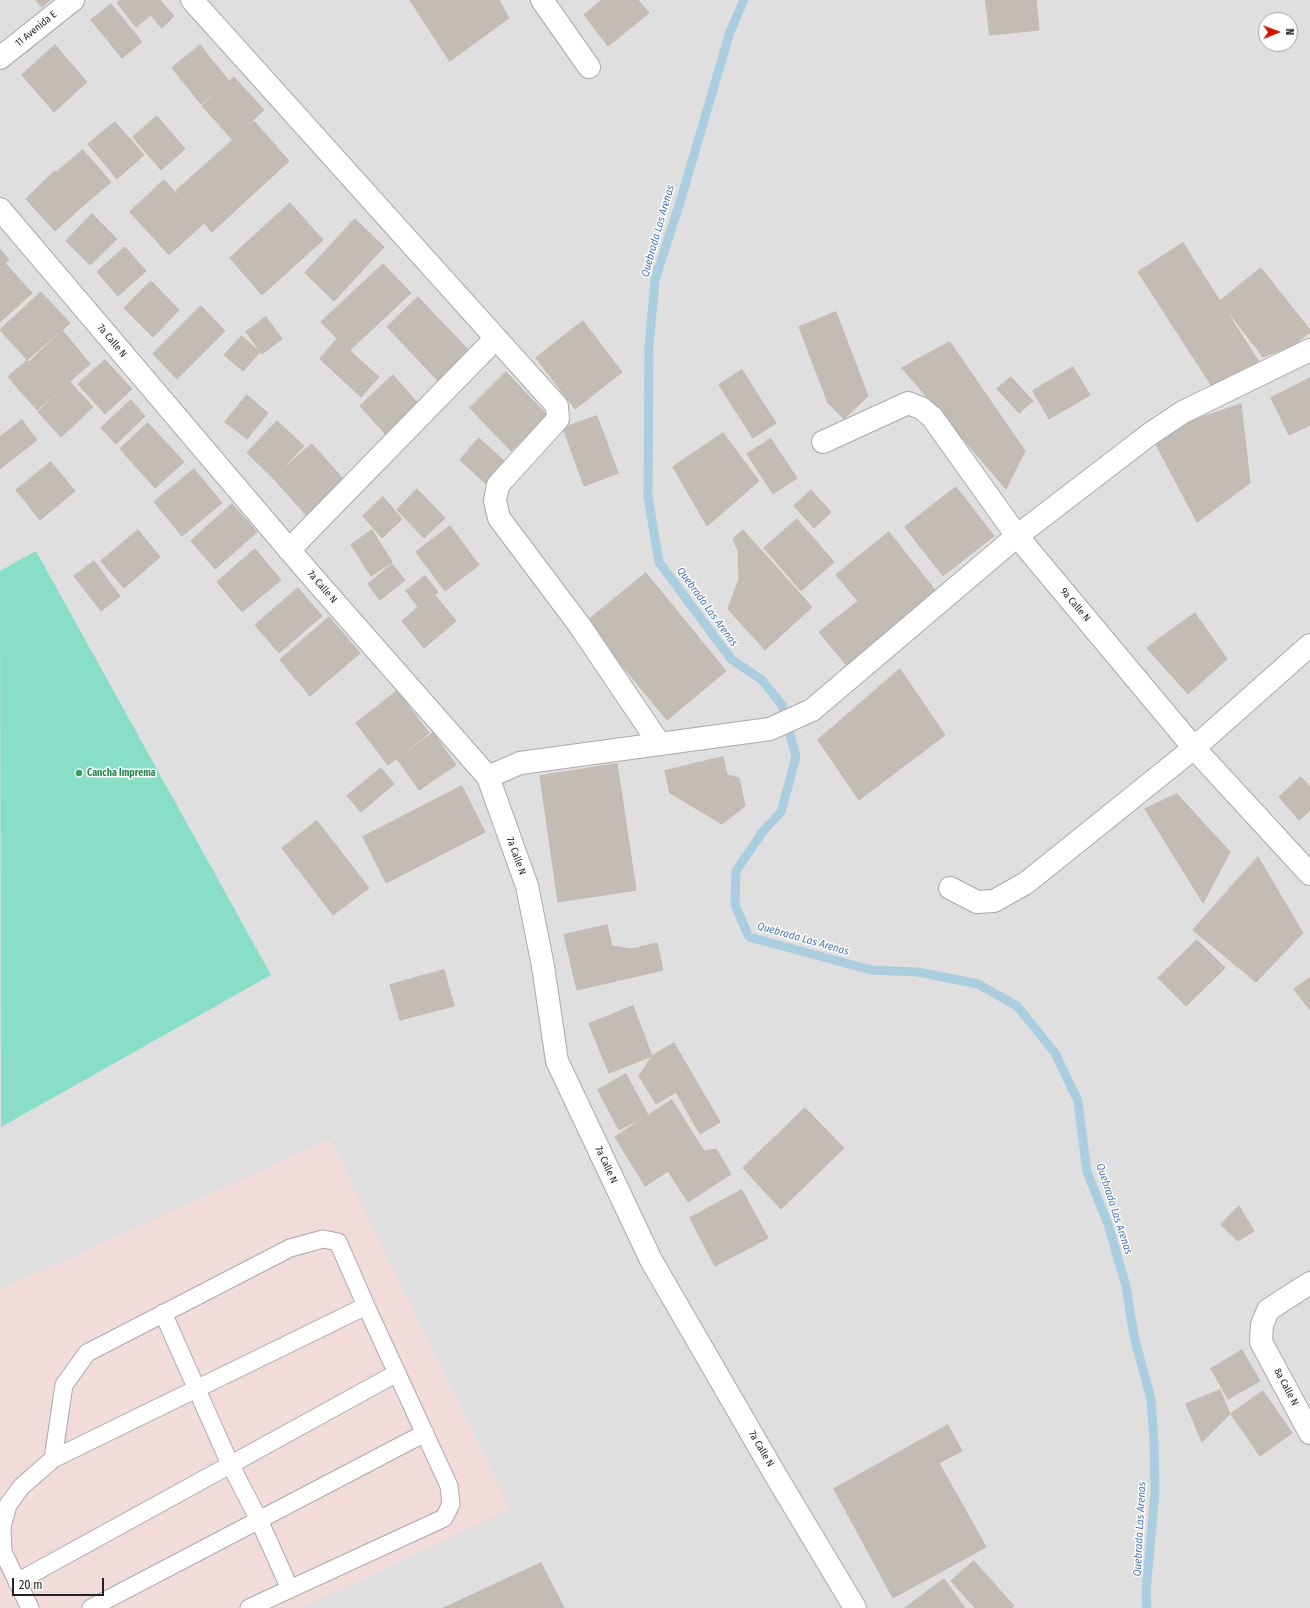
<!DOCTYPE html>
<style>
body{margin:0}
#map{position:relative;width:1310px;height:1608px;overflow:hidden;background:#f2f0e9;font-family:"Fira Sans Condensed",sans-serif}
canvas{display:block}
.north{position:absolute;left:1258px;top:12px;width:40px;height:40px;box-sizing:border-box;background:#fff;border:1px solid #a7a7a7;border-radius:50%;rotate:89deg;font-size:11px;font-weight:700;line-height:16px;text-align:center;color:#222}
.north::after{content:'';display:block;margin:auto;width:14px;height:18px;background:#d21201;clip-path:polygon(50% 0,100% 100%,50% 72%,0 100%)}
.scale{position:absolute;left:12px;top:1578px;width:92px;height:18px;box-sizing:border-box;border:2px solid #222;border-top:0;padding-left:5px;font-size:12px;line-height:14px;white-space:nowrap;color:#222;-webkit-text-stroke:3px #fff;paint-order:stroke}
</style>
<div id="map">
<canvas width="1310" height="1608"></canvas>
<div class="north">N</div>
<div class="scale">20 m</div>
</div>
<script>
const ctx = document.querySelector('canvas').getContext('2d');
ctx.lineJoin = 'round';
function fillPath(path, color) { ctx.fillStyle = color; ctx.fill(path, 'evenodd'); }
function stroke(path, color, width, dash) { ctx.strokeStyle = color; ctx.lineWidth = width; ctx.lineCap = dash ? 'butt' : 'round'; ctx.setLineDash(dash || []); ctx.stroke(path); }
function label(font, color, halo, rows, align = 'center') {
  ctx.font = font + ' "Fira Sans Condensed",sans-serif'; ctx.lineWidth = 3; ctx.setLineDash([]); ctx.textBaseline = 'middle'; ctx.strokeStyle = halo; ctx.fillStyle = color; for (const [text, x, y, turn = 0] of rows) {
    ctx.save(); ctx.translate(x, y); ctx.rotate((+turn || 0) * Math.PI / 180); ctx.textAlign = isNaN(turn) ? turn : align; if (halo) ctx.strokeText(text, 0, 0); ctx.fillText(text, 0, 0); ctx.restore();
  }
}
const residential = new Path2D(`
 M0,0H1310V1608H0ZM1266,20H1290V44H1266Z`);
const commercial = new Path2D(`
 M330,1139L510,1509L302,1608H0V1290Z`);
const pitch = new Path2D(`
 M36,551L271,975L1,1127L0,571Z`);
const stream = new Path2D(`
 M744,0L730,32L681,199L655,280L649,347L648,497L659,562L731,659L762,680L782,705L796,757L781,812L764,830L736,871L735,905L749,937L871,970L918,972L978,984L1017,1006L1055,1053L1078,1101L1087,1172L1108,1224L1126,1286L1134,1336L1151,1399L1154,1441L1155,1492L1146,1592L1147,1608`);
const building = new Path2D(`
 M36,0H50L42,7Z
 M121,0H139L151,15L136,27L117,3Z
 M138,0H160L174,16L162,28Z
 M410,0H499L509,18L450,61Z
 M602,0H638L649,13L608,46L584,15Z
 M986,0H1036L1039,30L990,35Z
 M111,4L142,42L122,58L91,20Z
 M55,45L87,82L54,112L22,75Z
 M200,45L229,81L201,104L172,68Z
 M234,77L264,110L232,139L202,106Z
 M157,116L185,149L161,170L133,137Z
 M254,121L289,161L212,232L176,191Z
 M115,122L144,155L117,179L88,144Z
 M83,150L111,182L85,204L57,172Z
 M55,171L85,204L55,231L26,199Z
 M164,180L204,223L169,255L130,212Z
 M290,203L323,240L262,295L230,258Z
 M92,214L117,239L90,265L66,241Z
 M355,219L384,247L334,301L305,273Z
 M1183,243L1259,362L1215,391L1138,272Z
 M125,247L146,271L118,296L97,272Z
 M0,249L9,260L0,267Z
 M5,263L32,293L0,322V268Z
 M383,264L411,293L349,351L321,322Z
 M1261,268L1310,330V332L1294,345L1263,357L1220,301Z
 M151,281L179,310L153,337L124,308Z
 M41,292L70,323L29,362L0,330Z
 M418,297L475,357L444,387L387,327Z
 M201,306L225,331L177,379L153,354Z
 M836,312L868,396L844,419L828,403L799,327Z
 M266,317L282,339L262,354L246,332Z
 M583,321L622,372L575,409L536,358Z
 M62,330L90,364L37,410L8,377Z
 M242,336L260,352L243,371L224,355Z
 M337,339L379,377L361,397L320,359Z
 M950,342L1025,451L1006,489L902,368Z
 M105,360L132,389L105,414L78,384Z
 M1073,367L1090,395L1049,419L1033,391Z
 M742,370L776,423L753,438L719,385Z
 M506,372L547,415L511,451L470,408Z
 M393,375L422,408L389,438L360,406Z
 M1011,377L1033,401L1019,413L997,389Z
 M1310,378V425L1289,435L1271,398Z
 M70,382L93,407L61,437L38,412Z
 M247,395L268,413L247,439L225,422Z
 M131,400L145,416L116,444L101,428Z
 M1241,404L1250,483L1197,522L1151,435Z
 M597,416L618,473L584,486L563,428Z
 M22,420L37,440L0,469V437Z
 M277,421L304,446L273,478L247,453Z
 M148,423L184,462L155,488L120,449Z
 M723,433L759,481L707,526L673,467Z
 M479,438L506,463L486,484L460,460Z
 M771,439L797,478L773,494L747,454Z
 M312,444L345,481L307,516L273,478Z
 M51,462L75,491L40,520L16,490Z
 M194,469L222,503L182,536L154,502Z
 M956,487L994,536L943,576L905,527Z
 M417,489L445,518L424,538L397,510Z
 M811,490L831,512L814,528L794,506Z
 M383,497L402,519L382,538L363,516Z
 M232,504L257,532L215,569L191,541Z
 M797,519L834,562L801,591L764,548Z
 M450,526L479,565L445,591L416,552Z
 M138,530L160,557L124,588L101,561Z
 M372,530L392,562L371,576L351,545Z
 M743,530L812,607L765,650L728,609L739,579L738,551L733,539Z
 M889,532L938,594L848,667L819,632L858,601L836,575Z
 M255,549L281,580L242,612L217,582Z
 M94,561L120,596L101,611L74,576Z
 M392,564L405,580L380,600L368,584Z
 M646,573L726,671L667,720L586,622Z
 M425,576L438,592L418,607L406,591Z
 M298,588L322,616L279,653L255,625Z
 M434,594L456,621L424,648L402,621Z
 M1195,613L1227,659L1188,694L1147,648Z
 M329,617L360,653L310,696L280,660Z
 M900,669L945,735L859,800L818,740Z
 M397,691L429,733L388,765L356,723Z
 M433,733L456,765L419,790L397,759Z
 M723,757L727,775L739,778L745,806L722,824L670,793L665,771Z
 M617,764L636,890L558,902L540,776Z
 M381,768L394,784L361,812L347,796Z
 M1301,777L1310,787V810L1299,820L1279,797Z
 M462,786L485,832L386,883L363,837Z
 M1177,794L1230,852L1203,903L1145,809Z
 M317,821L369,888L333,915L282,848Z
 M1258,857L1303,933L1256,982L1193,930Z
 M607,925L612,946L632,949L657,943L663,970L577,990L564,935Z
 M1197,940L1225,968L1186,1006L1158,978Z
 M444,970L454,1006L400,1020L390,985Z
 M1310,978V1010L1294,989Z
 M633,1006L652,1056L609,1073L589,1024Z
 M674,1043L720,1122L700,1134L676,1092L656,1104L639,1076L652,1056Z
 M626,1074L648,1115L619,1130L598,1090Z
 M672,1100L704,1151L716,1149L731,1174L688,1202L668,1171L645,1186L615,1137Z
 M805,1108L844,1148L781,1209L743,1168Z
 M742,1190L768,1238L715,1266L690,1218Z
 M1239,1206L1254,1231L1238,1241L1221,1225Z
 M1242,1350L1260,1381L1228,1399L1211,1369Z
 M1220,1390L1230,1414L1202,1442L1186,1404Z
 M1263,1391L1292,1433L1260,1456L1231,1414Z
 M948,1425L962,1451L939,1463L986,1547L893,1598L834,1489Z
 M974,1561L1014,1606L1011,1608H975L951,1581Z
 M541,1563L564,1608H444Z
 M944,1579L965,1608H905Z`);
const lane = new Path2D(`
 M163,1313L230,1464L259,1520L290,1589
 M17,1582L397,1373
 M30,1608L3,1552L2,1527L8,1505L21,1487L53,1459L366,1306L338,1242L323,1239L290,1248L87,1353L64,1385L53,1459
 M91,1608L425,1433
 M249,1608L444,1518L451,1504L449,1486L366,1306`);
const street = new Path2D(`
 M192,0L557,406L558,419L498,485L495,501L499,518L580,626L659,743
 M542,0L589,67
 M0,58L73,0
 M0,209L309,573L488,777L527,886L543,966L557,1061L651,1260L776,1476L855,1608
 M823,442L908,403L921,408L932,417L1017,536L1194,748L1310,874
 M289,550L496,338
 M488,777L520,763L770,729L812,710L1017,536L1150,434L1183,412L1310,350
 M950,888L977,902L994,901L1026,883L1194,748L1310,645
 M1310,1283L1268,1310L1262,1325L1261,1342L1310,1433`);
const markers = [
 [79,773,4,"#2e9e5b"]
];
const streetNames = [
 ["11 Avenida E",36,29,-39],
 ["7a Calle N",112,341,50],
 ["7a Calle N",322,587,49],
 ["9a Calle N",1075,605,50],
 ["7a Calle N",516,856,70],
 ["7a Calle N",606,1165,65],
 ["8a Calle N",1286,1387,62],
 ["7a Calle N",761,1449,60]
];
const leisureNames = [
 ["Cancha Imprema",87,773]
];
const waterNames = [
 ["Quebrada Las Arenas",658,231,-74],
 ["Quebrada Las Arenas",707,607,54],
 ["Quebrada Las Arenas",803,939,16],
 ["Quebrada Las Arenas",1114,1209,72],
 ["Quebrada Las Arenas",1140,1529,-87]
];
fillPath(residential, '#e0dfdf');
fillPath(commercial, '#f2dcd9');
fillPath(pitch, '#88dfc5');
stroke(stream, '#aacedf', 9);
fillPath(building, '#c3bcb5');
stroke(building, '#c4b8ab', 1);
stroke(lane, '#a9a9a9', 19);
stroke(street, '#a9a9a9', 24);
stroke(lane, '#fff', 17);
stroke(street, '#fff', 22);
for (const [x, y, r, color] of markers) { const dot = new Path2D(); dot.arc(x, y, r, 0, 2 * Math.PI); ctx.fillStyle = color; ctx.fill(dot); stroke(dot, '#fff', 1.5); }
label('10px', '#222', '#fff', streetNames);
label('bold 10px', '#27864d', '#fff', leisureNames, 'left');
label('italic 11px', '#4d78b2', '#fff', waterNames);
</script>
